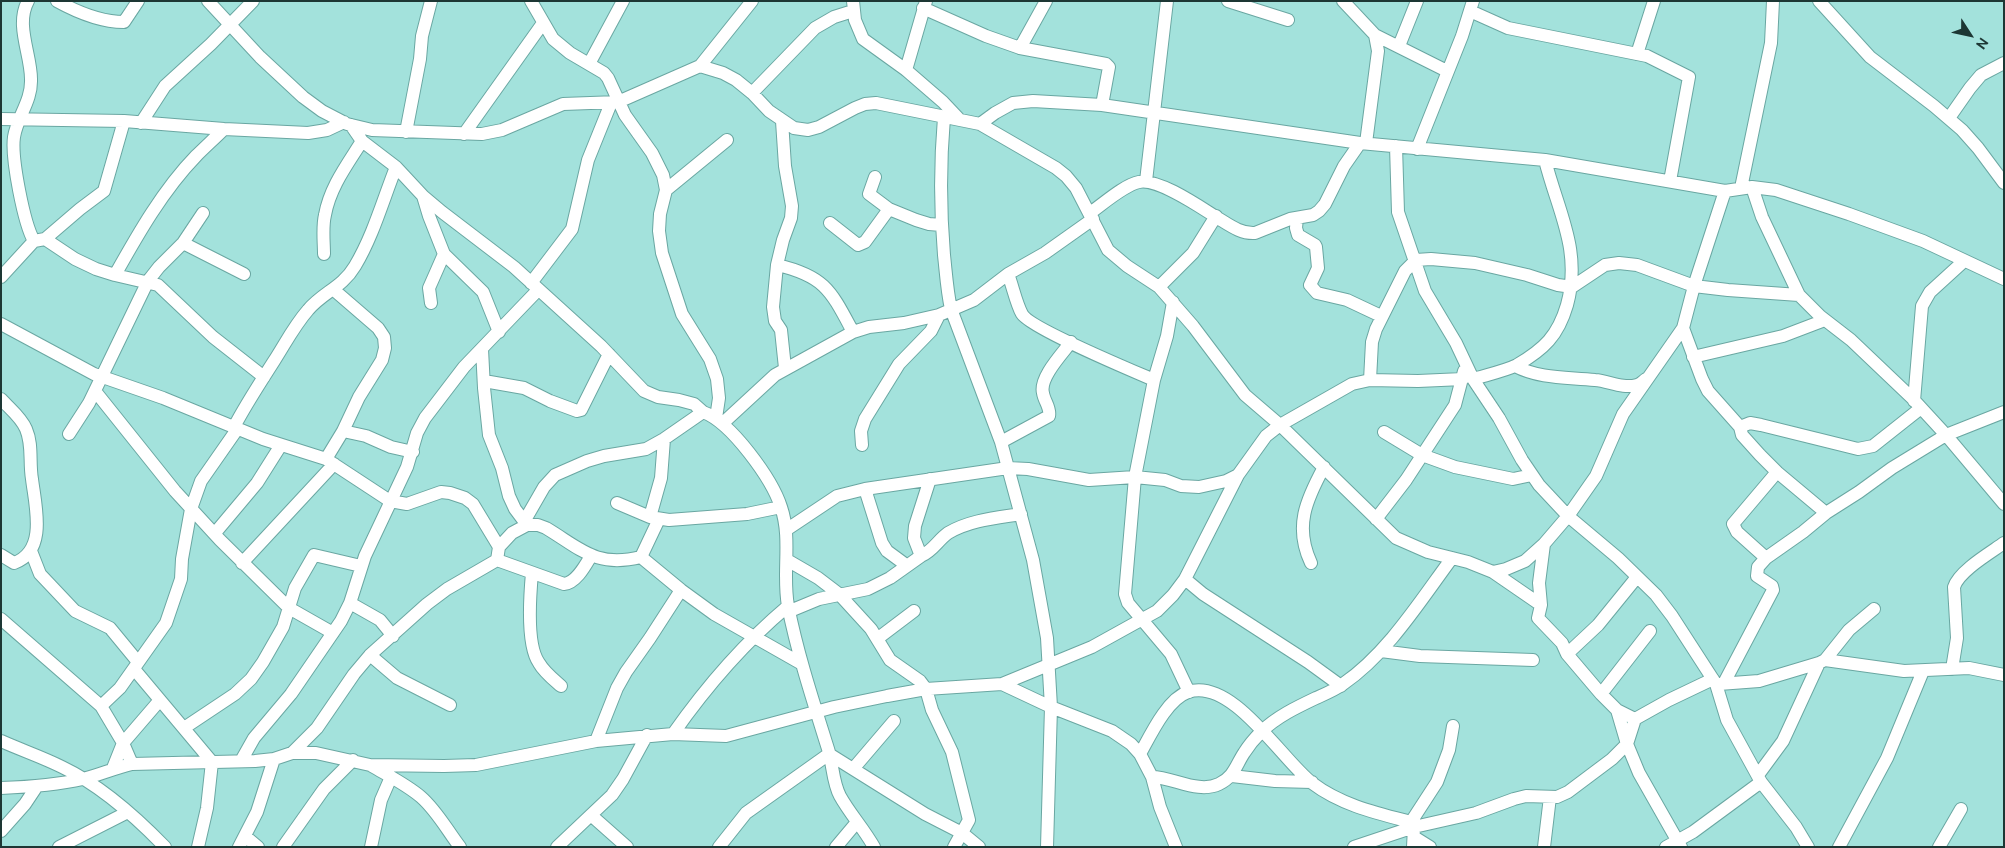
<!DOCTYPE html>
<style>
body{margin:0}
#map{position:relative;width:2005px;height:848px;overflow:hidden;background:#a3e2dc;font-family:Ubuntu,sans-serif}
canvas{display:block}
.frame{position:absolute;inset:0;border:2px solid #1d3734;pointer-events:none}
.north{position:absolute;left:1945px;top:10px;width:50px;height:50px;-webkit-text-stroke:4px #a3e2dc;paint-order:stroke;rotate:125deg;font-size:14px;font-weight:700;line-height:20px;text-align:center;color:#1d3734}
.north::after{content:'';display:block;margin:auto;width:18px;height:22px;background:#1d3734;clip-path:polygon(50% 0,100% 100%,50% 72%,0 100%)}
</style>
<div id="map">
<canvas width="2005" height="848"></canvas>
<div class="frame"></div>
<div class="north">N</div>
</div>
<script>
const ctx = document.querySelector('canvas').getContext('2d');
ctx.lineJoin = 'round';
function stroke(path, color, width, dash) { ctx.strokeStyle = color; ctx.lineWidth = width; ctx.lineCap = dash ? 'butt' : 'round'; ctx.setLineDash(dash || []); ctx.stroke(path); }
const minor = new Path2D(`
 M28,1C15,25 31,54 31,79C32,101 17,117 14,137C11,158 24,224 34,241
 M57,1C77,12 101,22 124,22L138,1
 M208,1L260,57L303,97L322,111L347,124L372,130L482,134L502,130L563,104L618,102L700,66L723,73L736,80L752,93L769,111L794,128L808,130L819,127L855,108L865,104L876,103L980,124L995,113L1013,103L1033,101L1102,105L1360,143L1545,160L1725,191L1752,187L1776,190L1849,214L1923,241L2004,279
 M531,1L553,39L570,53L604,73L608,78L625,115L652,153L663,175L666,190L660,214L659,231L662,253L682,314L710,359L717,379L719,398L716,418
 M853,1L855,20L863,39L906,70L943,102L960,120
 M1228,1L1288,20
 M1343,1L1375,35L1378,51L1366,143
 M1819,1L1870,57L1934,106L1962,130L1978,148L2004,183
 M923,8L986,36L1020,48L1106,64L1109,67L1102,105
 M1470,11L1508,28L1647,56L1689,77L1670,181
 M1375,35L1447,71
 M1399,46L1417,1
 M1020,48L1046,1
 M1637,54L1654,1
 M589,64L623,1
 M700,66L752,1
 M906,70L926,1
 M752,93L815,28L834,17L853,11
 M944,117C940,164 940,208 944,255C946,273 947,291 951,309L1001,442L1033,560L1047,638L1051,707L1047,847
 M1949,118L1970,88L1981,75L2004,63
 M1,119L124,121L224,129L308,133L327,130L344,122
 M782,121L785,166L792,206L791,218L783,240L777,265L773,307L775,321L781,330L785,368
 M141,123L165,86L211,44L253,1
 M980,124L1056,168L1066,176L1076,188L1108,250L1127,266L1159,287L1193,326L1245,395L1280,425L1396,538L1428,552L1468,562L1493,572L1541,605
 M351,125L362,141L396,167L423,196L442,212L514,267L601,346L644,391L658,397L679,400L694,404L703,412
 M406,132L420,59L422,36L431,1
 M464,134L543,23
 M1396,146L1398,212L1425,291L1456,343L1473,379L1499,418L1522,460L1539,485L1568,516L1618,558L1656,595L1672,616L1716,684L1727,720L1761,782L1796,827L1808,847
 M1417,149L1462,36L1473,1
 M875,177L869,194L889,209
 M1146,181L1167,1
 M1752,187L1762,217L1799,295L1820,316L1851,340L1912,398L1946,435L2004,504
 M1741,188L1771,43L1773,1
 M666,190L727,140
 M423,196L429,216L444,254L483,292L499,332
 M1090,213C1103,204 1124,185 1139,182C1158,178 1200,207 1216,217C1228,224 1240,234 1255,233L1290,219L1313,215L1319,211L1325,204L1344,166L1360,143
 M1297,218L1296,228L1298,235L1315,245L1316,247L1318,268L1310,285L1317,293L1347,300L1381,316
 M830,223L858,245L865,242L889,209L916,220L929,224L941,225
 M45,239L75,259L96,269L115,275L158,285L213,337L264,377
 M183,243L244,274
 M324,254C324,242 322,227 325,215C330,187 347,165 362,141
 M777,265C825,276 831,291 853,332
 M1008,274C1013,287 1016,303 1022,314C1030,328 1133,371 1154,380
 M115,275C138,234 163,190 196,156C205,147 215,138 224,129
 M1,277L34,241L45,239L80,209L104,191L124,121
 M531,283L572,229L588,160L611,103
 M1159,287L1193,253L1216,216
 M1173,302L1167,336L1154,380L1135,477L1125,594L1128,603L1171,654L1189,692
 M431,303L429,288L444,254
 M1,324L94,374L163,398L263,439L326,459L390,501L407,504L441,492L450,493L465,498L473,504L499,547
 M1683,328L1702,379L1708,391L1740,427L1742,435L1760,455L1777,472L1826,513
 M482,349L484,388L489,435L502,468L509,496L515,509L527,525
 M1693,357L1783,336L1825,320
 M1515,366C1540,379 1567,377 1595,380C1609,381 1622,389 1637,385C1641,384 1643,381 1646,379
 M1473,379C1486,375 1505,371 1517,365C1544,349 1558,336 1567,305C1582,250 1558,212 1545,160
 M1370,380L1372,342L1376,329L1405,271L1416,260L1431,259L1475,263L1527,275L1558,285L1572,287L1605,265L1619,263L1637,265L1694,286L1728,290L1799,295
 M484,381L524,388L550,401L577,411L581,410L609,354
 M95,391L175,491L220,540L289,608L333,633
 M1,399C10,409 21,417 26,429C33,445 29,462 32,479C35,505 48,551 14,563L1,555
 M1914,401L1922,306L1930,292L1964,261
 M723,423L775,375L853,332L869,327L904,323L939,315L974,300L1008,274L1045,253L1093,219
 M234,427C246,404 260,383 274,361C285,344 294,326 308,310C323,292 342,288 355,266C373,236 383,200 396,167
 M1740,427L1750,423L1761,425L1858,449L1873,446L1921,408
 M343,431L366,436L391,447L413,452
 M1384,432L1422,455L1455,467L1513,479L1532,475
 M69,434L89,403L148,281L159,267L183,243L203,213
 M1001,442L1049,416C1051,408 1044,401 1043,393C1039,378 1062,354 1071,342
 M862,445L861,431L865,419L899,364L931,331L939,315
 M326,459L343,431L359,397L382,360L385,348L384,337L378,328L334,290
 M865,489L882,543L887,551L906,565
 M617,503L650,517L669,520L747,514L781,507
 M650,517L661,478L664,439
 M1376,519L1406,480L1455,405L1464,371
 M525,520L544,487L555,475L587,461L604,456L646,449L664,439L703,412C731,422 772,479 781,507C792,539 782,573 788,606C798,656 814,704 829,752C833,767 833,783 840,796C850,814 864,829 874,847
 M786,530L837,496L865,489L1008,468L1028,469L1089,480L1135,477L1165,480L1181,486L1199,487L1226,481L1238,475
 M215,533L257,483L281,445
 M1544,544L1539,583L1541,605L1538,618L1562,643L1567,654L1601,694L1617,710L1635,719
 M31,551L40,574L75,611L110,628L138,662
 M921,556L914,538L915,526L930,479
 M641,557L659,519
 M1766,558L1737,532L1733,524L1777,472
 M497,560L564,584C576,583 585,566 591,556
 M787,560L818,578L839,594L871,629L890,660L920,681L926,689L932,710L952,752L969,820L954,847
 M242,563L334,464
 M1311,563C1294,527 1306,500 1324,467
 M1493,572L1506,569L1525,561L1544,544L1568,516L1596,476L1623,414L1683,328L1694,286L1725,191
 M532,573C530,595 526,645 539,663C544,672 553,679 561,686
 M1185,579L1203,594L1308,662L1341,686
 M350,603L380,620L393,636
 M790,611L819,599L868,589L890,578L921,556C933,551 938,540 948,533C970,520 996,518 1021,514
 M1,619L101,706L123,743L132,764
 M877,639L914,611
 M1381,651L1420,656L1533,660
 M1567,654L1598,625L1637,577
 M370,655L397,678L450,705
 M1825,660L1904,671L1969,668L2004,675
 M134,669L212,762L207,808L198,847
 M1952,669L1957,638L1954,587C1959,571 1990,553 2004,543
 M1724,683L1773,590L1772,586L1757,576L1758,567L1766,558L1803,532L1826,513L1859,492L1892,468L1946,435L2004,412
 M1002,684L1051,707L1112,731L1131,744L1140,754L1152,777L1160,807L1176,847
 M1719,684L1759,681L1819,663L1825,660L1849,630L1874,609
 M1601,694L1650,631
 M101,706L120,688L166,623L181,579L182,559L191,509L201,481L238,428
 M1617,710L1627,744L1639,773L1681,847
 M184,728L235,694L251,679L263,662L283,627L295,588L314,555L361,566
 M673,734C706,687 744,643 788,606
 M1,741C21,750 42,757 62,767C100,785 135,816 165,847
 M596,741L617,688L626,672L650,638L681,590
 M292,753L317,728L354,674L370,655L427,604L447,589L497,560L499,547L512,533L527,525H538L546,528C581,549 596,568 641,557L681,590L714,614L802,664
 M1140,754C1150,736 1167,699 1188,692C1232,677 1282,760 1312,783C1341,805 1376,813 1411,822L1414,827L1413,847
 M241,761L254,738L291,694L341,621L350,603L365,556L407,467L417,433L425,418L464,367L538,290
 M372,766C389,776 407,785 421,797C437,811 447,830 460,847
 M113,768L123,743L160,700
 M853,769L894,721
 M1758,775L1783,741L1819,663
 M1232,776L1275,781L1312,782
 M1152,777C1173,777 1198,794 1219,784C1234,777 1236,765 1244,753C1249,745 1255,738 1261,732C1276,717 1297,707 1316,698C1325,694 1335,690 1343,684C1388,653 1420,601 1452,558
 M1,788C28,787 56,785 83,779C99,775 115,768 132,764L255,761L274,759L292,753H316L370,765L444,766L476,765L596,741L673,734L726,736L834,707L887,696L926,689L1002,684L1092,647L1157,611L1173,595L1185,579L1238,475L1266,436L1280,425L1352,384L1370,380L1418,381L1463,379
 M592,816L627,847
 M1411,822L1437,782L1449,750L1453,726
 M1,831L25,804L37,786
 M245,836L258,847
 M1414,837L1430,847
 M59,847L128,812
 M239,847L257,812L274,759
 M283,847L324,789L353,760
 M371,847L381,800L391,777
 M557,847L612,795L623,779L647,735
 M719,847L746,813L829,754L925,814L962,833L979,847
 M836,847L857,822
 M1354,847L1414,827L1476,813L1514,799L1526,796L1557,797L1568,792L1612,759L1627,744L1635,719L1669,700L1713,679
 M1544,847L1550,797
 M1666,847L1693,832L1761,782
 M1839,847L1887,758L1923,671
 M1939,847L1961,809`);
stroke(minor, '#6aa7a2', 14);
stroke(minor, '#fff', 12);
</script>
